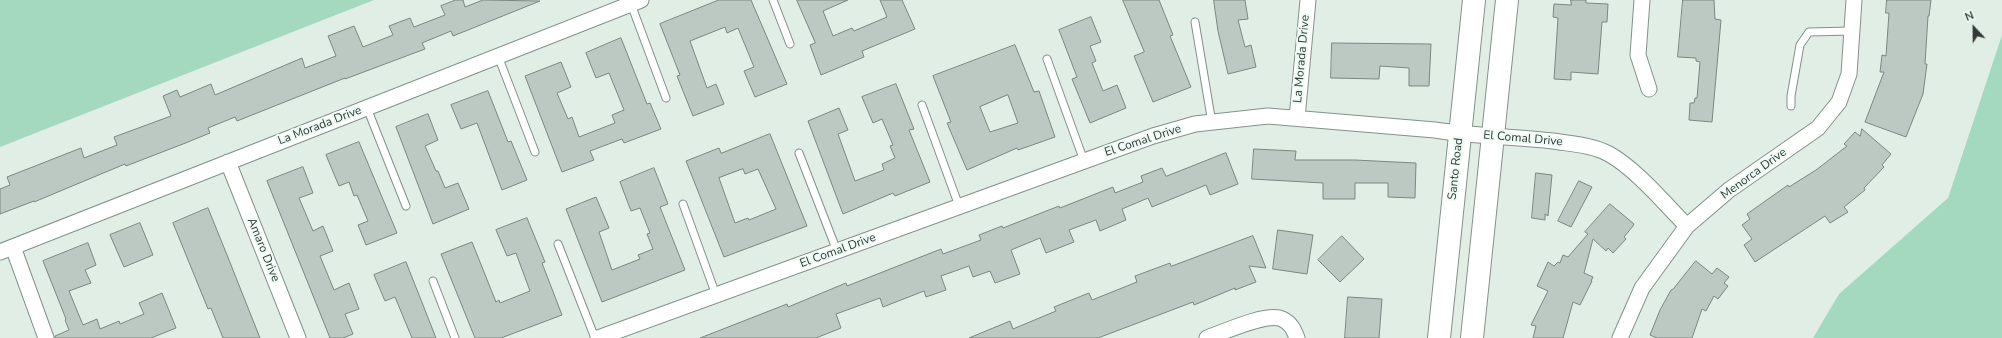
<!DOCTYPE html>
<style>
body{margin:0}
#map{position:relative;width:2002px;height:338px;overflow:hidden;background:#e0eee6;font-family:"Nunito Sans",sans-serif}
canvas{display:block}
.north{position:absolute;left:1954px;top:8px;width:40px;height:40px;-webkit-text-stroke:3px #edfbf4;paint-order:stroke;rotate:338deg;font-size:11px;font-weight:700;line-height:16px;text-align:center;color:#343937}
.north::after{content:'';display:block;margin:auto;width:14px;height:18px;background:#343937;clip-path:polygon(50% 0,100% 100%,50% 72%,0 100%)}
</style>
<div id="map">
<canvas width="2002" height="338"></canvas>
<div class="north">N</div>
</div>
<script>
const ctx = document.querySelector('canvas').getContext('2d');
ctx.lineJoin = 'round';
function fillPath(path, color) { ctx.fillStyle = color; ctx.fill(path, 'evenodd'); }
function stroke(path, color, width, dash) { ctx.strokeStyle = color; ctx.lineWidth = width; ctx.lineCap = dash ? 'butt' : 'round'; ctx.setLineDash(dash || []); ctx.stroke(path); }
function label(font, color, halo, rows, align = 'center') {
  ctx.font = font + ' "Nunito Sans",sans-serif'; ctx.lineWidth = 4; ctx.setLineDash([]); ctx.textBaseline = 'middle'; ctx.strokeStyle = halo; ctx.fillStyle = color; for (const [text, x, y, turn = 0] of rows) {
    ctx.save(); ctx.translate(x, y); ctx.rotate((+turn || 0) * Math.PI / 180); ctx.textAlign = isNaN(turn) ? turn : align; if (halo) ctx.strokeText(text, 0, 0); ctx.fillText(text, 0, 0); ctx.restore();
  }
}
const green = new Path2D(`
 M0,0H374L0,147Z
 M2002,35V338H1813L1839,294L1948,198Z`);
const building = new Path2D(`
 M456,0H463L465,7L483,0L540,1L453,36L451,31L422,43L425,49L345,79V78L237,121L235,117L208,128L210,133L183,144L126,166L125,164L34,202V201L0,214V189L10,185L7,177L81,148L84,158L117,145L114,137L171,116L163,96L177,90L180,97L211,84L215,95L302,58L305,68L336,56L328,36L354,26L363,47L393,35L389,26L410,18L414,27L445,15L441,6Z
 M719,0H751L787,84L755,97L744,71L754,67L738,28L727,33L725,27L690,41L707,88L716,84L724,104L693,116L677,76L680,75L660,24Z
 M797,0H848L823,11L833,36L852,28L854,31L887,17L880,0H902L915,29L862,51L864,57L821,75L810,45L815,43Z
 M1123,0H1159L1173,35L1170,36L1191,87L1153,102L1134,56L1144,52Z
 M1214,0H1245L1248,19L1238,20L1245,47L1251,45L1256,67L1228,74L1218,31Z
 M1571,0H1586V3L1608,4L1607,22H1602L1598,74L1571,72V80L1554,79L1558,18L1553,17L1554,4L1571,5Z
 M1683,0H1714L1715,19L1721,20L1712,122L1689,120L1690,103H1694L1695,98H1697L1700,62L1696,61V58L1678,57Z
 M1887,0H1931L1929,16H1928L1925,64H1927L1923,94L1906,137L1865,122L1884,72H1880L1882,55L1886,56L1889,13H1886Z
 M1091,17L1101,42L1090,46L1096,61L1092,63L1103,91L1117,85L1126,108L1090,123L1072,79L1077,77L1059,30Z
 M621,38L647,104L650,103L661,129L624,143L622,139L590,151L594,160L562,172L525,76L561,62L571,87L557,93L568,119L572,117L579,137L615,123L612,115L624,110L609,73L596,78L586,53Z
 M1332,43L1431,44L1429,86H1409V68L1380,66L1379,79L1331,78Z
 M1015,45L1034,92L1039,91L1055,137L1018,150L1017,148L967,170L947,123L951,122L933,76ZM1008,95L1018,123L990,132L980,107Z
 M896,84L914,129L909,130L930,182L895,196L893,193L843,214L808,121L839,108L848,130L838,134L855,181L884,170L882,164L895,158L890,146L893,145L882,119L873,123L862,97Z
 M488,91L508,142L511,141L527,180L502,190L477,123L461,129L451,105Z
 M428,114L438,140L425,146L436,171H438L445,188L458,183L469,209L433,224L396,127Z
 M1862,129L1891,154L1882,165L1884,167L1864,188L1865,190L1844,207L1848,212L1830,223L1825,216L1755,262L1744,245L1752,239L1742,225L1750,219L1747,214L1788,185L1789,187L1816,170L1847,146L1844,144L1855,132L1860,136Z
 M770,134L807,226L724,257L686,161L719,148L721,153ZM743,169L745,174L758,169L776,209L749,220L748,218L735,223L719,178Z
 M359,142L397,233L366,245L358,225L368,221L357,195L354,196L349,182L339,186L326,155Z
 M1254,149L1296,151L1295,160H1355L1416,163L1415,198L1388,197V183H1355V199H1323V183L1252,179Z
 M1226,153L1238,184L1210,195L1206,185L1152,207L1148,198L1122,209L1126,220L1100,231L1096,220L1069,230L1074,242L1046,253L1040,238L1011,250L1020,274L995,283L990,271L973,277L969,266L941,276L946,290L926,297L924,291L883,307L880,298L836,314L841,328L816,338H700L787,304L788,307L846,283L847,286L941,249L943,254L981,240L979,235L1002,226L1003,228L1059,206L1060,208L1113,187L1115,193L1143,182L1141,176L1162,168L1166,176Z
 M303,167L313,193L299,198L313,231L323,226L333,251L320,256L334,290L349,283L359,309L345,314L353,334L343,338H330L267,181Z
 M654,168L668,204L660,207L685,270L602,302L566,209L596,197L609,228L599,232L612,270L640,259L638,255L653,249L647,234L650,233L640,208L631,211L620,182Z
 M1536,173L1552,175L1548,216L1545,214V220L1532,218Z
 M1579,181L1592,187L1571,227L1558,221Z
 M1610,204L1634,224L1633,226L1624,237L1626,239L1613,253L1608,248L1606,251L1593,239L1584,273L1593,277L1591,281H1592L1580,305L1573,302L1563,338H1533L1536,326L1531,325L1548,291L1537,286L1548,262L1554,266L1558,262L1560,263L1563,255L1568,257L1588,234L1585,232Z
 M208,208L227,255L260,338H223L211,308L208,309L173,223Z
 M527,218L545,262L542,263L562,315L501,338H475L441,254L472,242L496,302L499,300L500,303L530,291L516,253L507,256L496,230Z
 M140,223L153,255L124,267L110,235Z
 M1278,230L1313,235L1307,274L1273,269Z
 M1253,236L1266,268L1249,266L1256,282L1235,290V288L1194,305L1193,302L1098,338H969L1010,321L1013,329L1056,311L1054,307L1089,293L1092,300L1137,282L1135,276L1170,263L1171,266Z
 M1342,236L1364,259L1340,282L1318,260Z
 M88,243L96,265L85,270L91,283L69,291L83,325L97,319L100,329L119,321L120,324L144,314L139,303L162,293L176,328L151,338H55V336L69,330L65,320L66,319L43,261Z
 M1696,261L1712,274L1717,268L1729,277L1724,283L1728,286L1718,299L1714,296L1706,311L1702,309L1692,338H1657L1650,335L1660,310L1671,290L1673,289Z
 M406,262L436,338H412L395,297L385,301L374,275Z
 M1348,297L1382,299L1379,338H1345Z`);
const lane = new Path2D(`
 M773,0L790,44
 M631,4L666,98
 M1195,22L1212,123
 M498,56L535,152
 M1047,59L1084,161
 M922,105L959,206
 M1791,106V96L1800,45L1809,32L1852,31
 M367,108L406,206
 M799,153L837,251
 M683,204L716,295
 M558,244L595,338
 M433,281L455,338`);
const street = new Path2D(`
 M1642,0L1638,55L1649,89
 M1297,118L1308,0
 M228,162L298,338
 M13,247L46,338
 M0,252L641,0
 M598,338L1153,136L1195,124L1268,116L1435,130C1474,136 1514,137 1553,141C1572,144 1593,145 1609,154C1636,169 1665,204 1687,226
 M1207,338C1224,332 1267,312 1282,319C1291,323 1294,330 1297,338
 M1620,338L1642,288L1687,226L1729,190L1818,128L1839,102L1849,74L1854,0`);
const primary = new Path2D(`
 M1439,338L1474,0
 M1472,338L1507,0`);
const streetNames = [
 ["La Morada Drive",1302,59,-85],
 ["La Morada Drive",320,126,-21],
 ["El Comal Drive",1523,139,5],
 ["El Comal Drive",1143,141,-18],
 ["Santo Road",1456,169,-84],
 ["Menorca Drive",1754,174,-36],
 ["Amaro Drive",263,250,68],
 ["El Comal Drive",838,251,-20]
];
fillPath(green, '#a4d9bf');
fillPath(building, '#bbc9c2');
stroke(building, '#7a8780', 1);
stroke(lane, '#84918a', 9);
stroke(street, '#84918a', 17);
stroke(primary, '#84918a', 24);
stroke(lane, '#fff', 7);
stroke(street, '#fff', 15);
stroke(primary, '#fff', 22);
label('12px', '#343937', '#edfbf4', streetNames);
</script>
